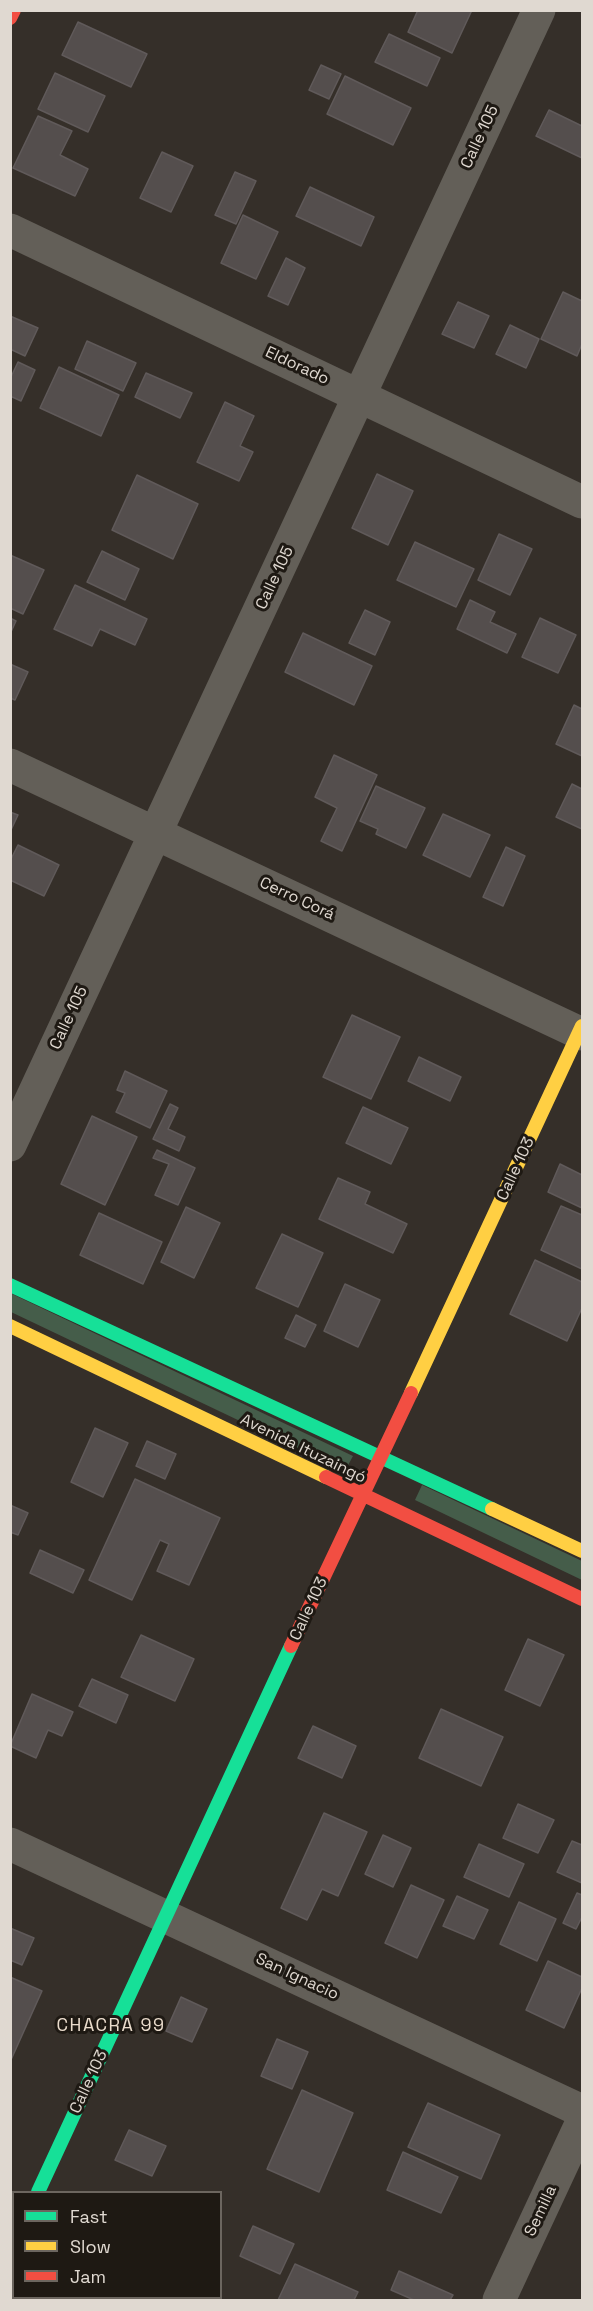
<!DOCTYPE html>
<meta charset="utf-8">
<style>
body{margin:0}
#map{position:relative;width:593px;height:2311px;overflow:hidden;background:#352f29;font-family:"Space Grotesk",sans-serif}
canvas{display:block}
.frame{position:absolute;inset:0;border:12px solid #e0d9d1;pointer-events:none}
.legend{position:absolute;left:12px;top:2191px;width:210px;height:108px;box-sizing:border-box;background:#1e1913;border:2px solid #6c665f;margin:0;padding:8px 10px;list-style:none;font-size:18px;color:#e0d9d1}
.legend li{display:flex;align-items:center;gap:12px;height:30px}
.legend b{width:30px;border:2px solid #6c665f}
</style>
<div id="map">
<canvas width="593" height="2311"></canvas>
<div class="frame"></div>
<ul class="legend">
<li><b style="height:8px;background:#16e098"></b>Fast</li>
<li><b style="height:8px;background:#ffcf43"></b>Slow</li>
<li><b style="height:8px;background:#f24e42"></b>Jam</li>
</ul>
</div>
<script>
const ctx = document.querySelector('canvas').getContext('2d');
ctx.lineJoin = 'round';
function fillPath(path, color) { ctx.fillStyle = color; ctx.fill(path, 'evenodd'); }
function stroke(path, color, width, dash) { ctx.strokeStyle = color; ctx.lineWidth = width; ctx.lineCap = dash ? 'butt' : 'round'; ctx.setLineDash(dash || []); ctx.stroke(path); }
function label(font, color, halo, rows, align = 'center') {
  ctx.font = font + ' "Space Grotesk",sans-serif'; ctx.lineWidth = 6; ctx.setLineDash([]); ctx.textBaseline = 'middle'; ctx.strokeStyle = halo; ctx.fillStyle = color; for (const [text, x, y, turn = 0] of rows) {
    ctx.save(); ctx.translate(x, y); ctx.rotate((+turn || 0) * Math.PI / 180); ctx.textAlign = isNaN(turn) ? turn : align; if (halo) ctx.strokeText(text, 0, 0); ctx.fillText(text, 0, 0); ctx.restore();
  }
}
const green = new Path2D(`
 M10,1293L353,1456L345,1471L11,1312Z
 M422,1485L582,1561V1580L415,1500Z`);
const building = new Path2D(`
 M418,10H472L452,53L408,32Z
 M78,22L147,54L131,87L62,55Z
 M389,34L440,58L427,86L375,62Z
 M321,65L341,74L329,99L309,90Z
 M55,73L105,96L88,132L38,109Z
 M345,76L411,108L393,145L327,114Z
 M549,110L582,126V158L536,136Z
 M38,116L72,131L60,155L88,169L75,196L13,168Z
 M162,152L193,166L171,212L140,198Z
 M235,172L256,181L236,224L215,215Z
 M310,187L374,217L361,246L296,216Z
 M243,215L278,232L256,279L221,263Z
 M286,258L305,268L288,305L268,296Z
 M563,292L582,301V344L577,356L541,339Z
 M458,302L489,316L474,348L442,334Z
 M10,316L38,328L25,356L10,349Z
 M510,325L539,339L526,368L496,354Z
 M87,341L136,363L123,391L75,369Z
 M18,362L35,370L21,401L10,396V379Z
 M59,367L119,395L101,436L40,408Z
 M146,373L192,393L180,418L135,397Z
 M225,402L254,416L240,446L253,452L239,481L197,462Z
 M377,474L413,491L388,545L352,528Z
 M137,475L198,504L173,559L112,530Z
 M499,534L532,549L510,595L478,580Z
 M415,542L474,569L456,607L397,580Z
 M102,551L139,569L125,600L87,582Z
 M10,555L44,570L23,614L10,608Z
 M75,585L147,619L135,645L100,629L92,646L54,629Z
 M470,600L495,612L490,622L516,634L507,653L457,629Z
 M365,610L390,622L375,655L349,643Z
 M10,618L16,621L10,634Z
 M540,618L576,635L558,673L522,657Z
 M303,633L372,666L354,705L285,672Z
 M10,664L28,672L15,700L10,698Z
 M574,705L582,709V756L556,744Z
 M334,755L377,775L342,851L321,841L337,808L315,797Z
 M572,784L582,789V829L556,817Z
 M376,786L425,808L406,848L376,834L378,829L360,821Z
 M10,812L18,815L10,832Z
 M443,814L490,835L470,877L423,855Z
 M18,845L59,865L44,896L10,880V861Z
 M506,847L525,856L503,906L483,897Z
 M352,1015L400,1037L371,1099L323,1077Z
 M419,1057L461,1077L450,1101L408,1081Z
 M125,1071L167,1091L150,1128L116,1112L125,1093L117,1090Z
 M170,1104L178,1108L168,1129L185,1137L179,1151L153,1139Z
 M363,1107L408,1128L391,1164L346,1143Z
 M92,1116L137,1137L105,1205L61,1184Z
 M157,1150L195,1168L178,1205L155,1195L169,1164L153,1158Z
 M560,1164L582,1175V1208L548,1192Z
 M338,1178L370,1192L365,1204L407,1224L393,1253L319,1219Z
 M561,1206L582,1215V1269L541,1250Z
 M186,1207L220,1223L194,1278L161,1262Z
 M99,1213L162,1242L143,1284L80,1255Z
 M282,1234L323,1253L298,1307L256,1288Z
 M535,1260L582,1282V1308L567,1341L510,1314Z
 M345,1284L380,1300L358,1347L324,1331Z
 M296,1315L316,1325L305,1347L285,1338Z
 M95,1428L128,1443L103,1497L71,1482Z
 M147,1441L176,1454L165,1479L136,1466Z
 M135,1479L220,1518L189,1585L157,1571L169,1544L160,1540L132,1600L89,1580Z
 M10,1505L28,1513L18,1535L10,1532Z
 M40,1550L84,1570L73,1593L30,1573Z
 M141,1635L194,1659L175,1701L121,1677Z
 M528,1639L564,1655L540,1706L505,1690Z
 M92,1679L128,1695L116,1723L79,1706Z
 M32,1694L73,1712L62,1736L48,1730L36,1758L10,1746Z
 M441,1709L503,1737L481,1786L419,1758Z
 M313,1726L356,1746L342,1778L298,1758Z
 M518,1804L554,1820L538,1853L503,1838Z
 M324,1813L367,1832L338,1896L322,1889L307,1920L281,1908Z
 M383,1835L411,1848L393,1887L365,1874Z
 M572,1841L582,1845V1883L557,1872Z
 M479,1844L524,1864L509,1897L464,1877Z
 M411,1885L444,1900L417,1958L385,1943Z
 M577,1893L582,1895V1917L576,1929L563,1923Z
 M457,1896L488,1910L474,1939L443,1926Z
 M519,1902L556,1919L537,1961L500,1944Z
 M10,1928L34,1938L22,1965L10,1960Z
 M548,1961L582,1977V1988L564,2028L526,2010Z
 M10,1977L42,1991L10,2062Z
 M181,1997L207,2009L192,2042L166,2031Z
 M277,2039L308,2052L292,2089L261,2076Z
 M302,2090L353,2113L319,2192L267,2169Z
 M428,2103L500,2135L481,2179L408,2147Z
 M129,2130L166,2146L152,2176L115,2160Z
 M403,2152L458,2177L441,2213L387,2190Z
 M253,2226L294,2244L280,2274L240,2256Z
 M295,2264L358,2292L354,2300H278Z
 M399,2271L453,2295L450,2300H414L391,2290Z`);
const street = new Path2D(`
 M10,230L582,502
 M10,765L582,1034
 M10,1145L539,10
 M10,1844L582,2111
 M10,2251L14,2245
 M64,2298L70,2300
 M499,2300L582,2122`);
const fast = new Path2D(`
 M10,1285L492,1509
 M38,2192L291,1646`);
const slow = new Path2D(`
 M10,1326L326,1477
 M411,1393L582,1026
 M492,1509L582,1551`);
const jam = new Path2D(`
 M10,18L14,10
 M326,1477L582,1599
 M291,1646L411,1393`);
const streetNames = [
 ["Calle 105",480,137,-65],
 ["Eldorado",297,366,25],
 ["Calle 105",275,578,-65],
 ["Cerro Corá",297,899,25],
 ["Calle 105",69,1018,-65],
 ["Calle 103",516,1169,-65],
 ["Avenida Ituzaingó",303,1449,26],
 ["Calle 103",309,1609,-65],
 ["San Ignacio",297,1977,25],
 ["Calle 103",89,2082,-65],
 ["Semilla",541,2211,-65]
];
const neighbourhoodNames = [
 ["CHACRA 99",111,2026]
];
fillPath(green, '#455d4a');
fillPath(building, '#544e4d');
stroke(building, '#605a5a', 1.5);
stroke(street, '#635f58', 33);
stroke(fast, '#16e098', 14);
stroke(slow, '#ffcf43', 14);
stroke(jam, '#f24e42', 14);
label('16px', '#e0d9d1', '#1e1913', streetNames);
ctx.letterSpacing = '1.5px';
label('18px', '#eadccc', '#1e1913', neighbourhoodNames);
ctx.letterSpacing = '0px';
</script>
